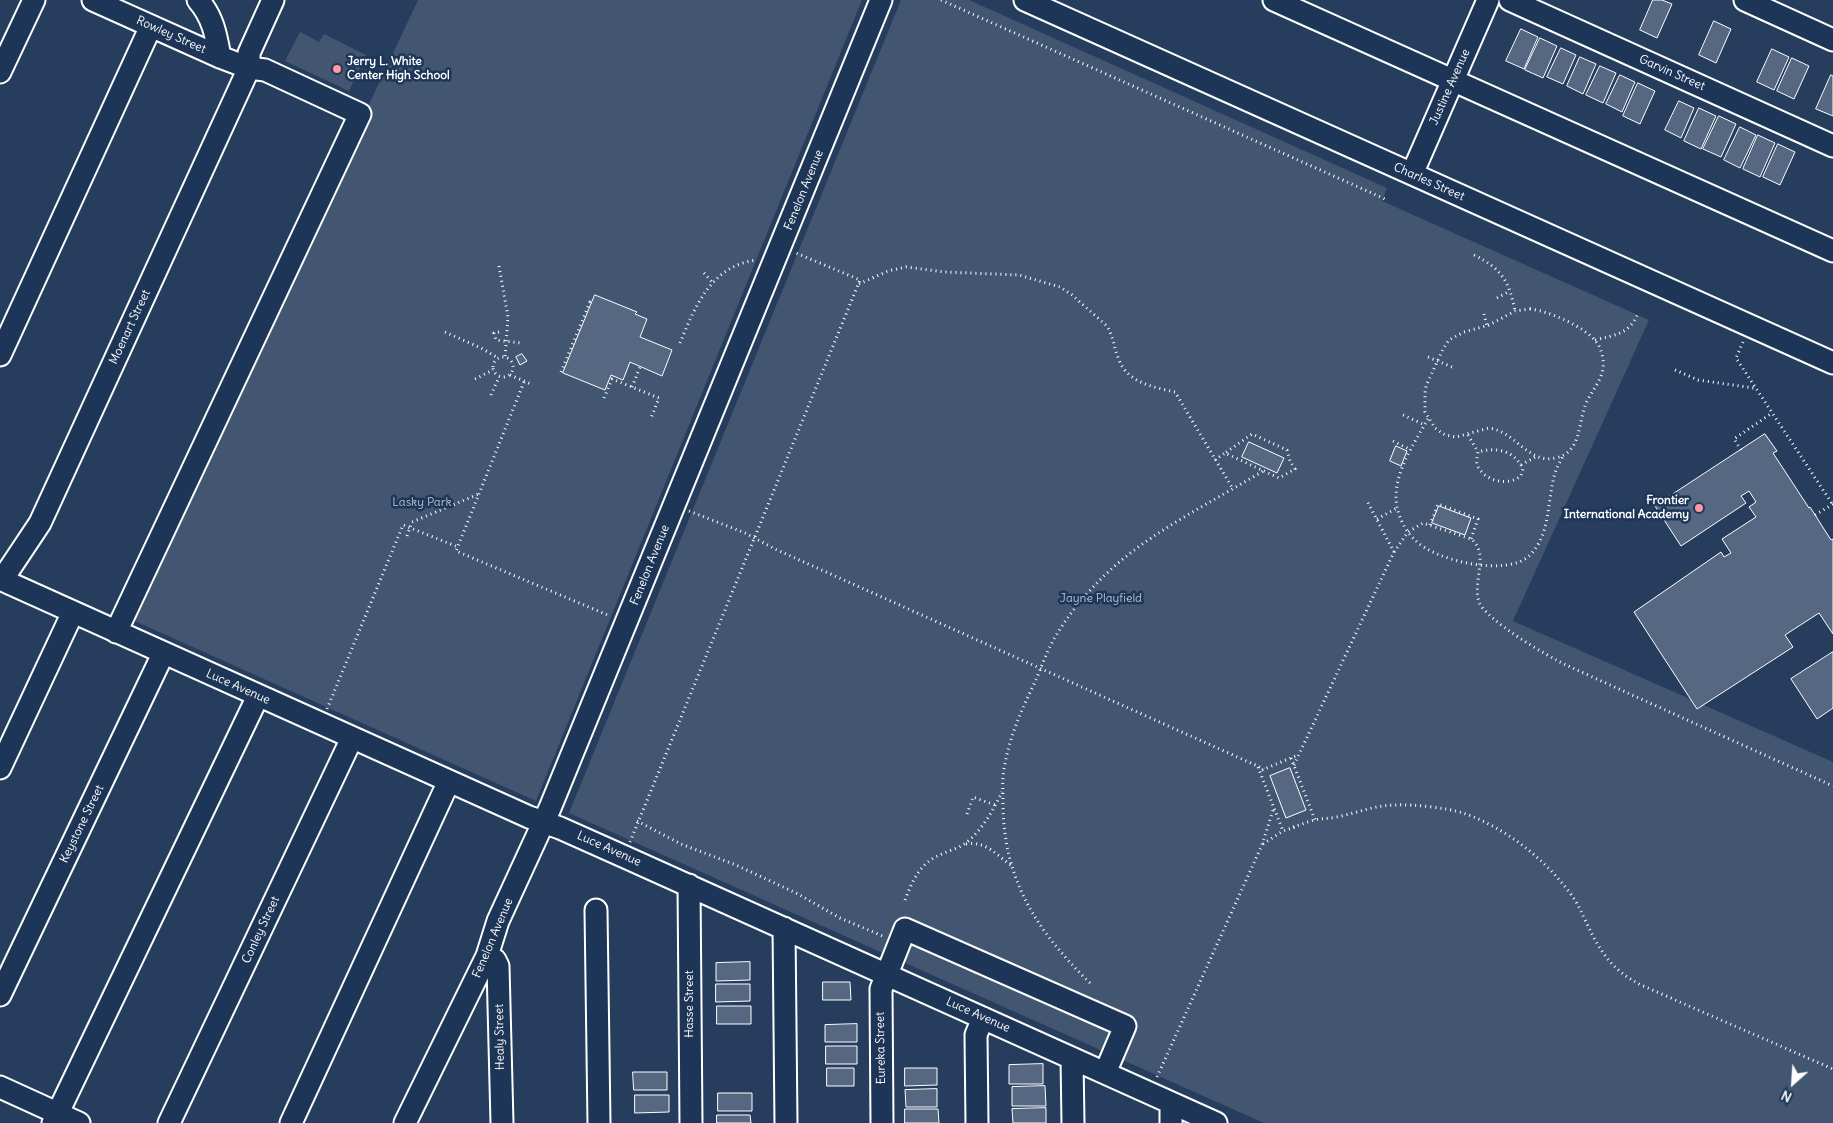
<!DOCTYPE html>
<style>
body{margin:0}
#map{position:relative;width:1833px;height:1123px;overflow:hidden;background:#263d5e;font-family:Delius,sans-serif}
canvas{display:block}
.north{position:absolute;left:1768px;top:1058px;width:50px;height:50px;-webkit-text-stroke:4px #1d3557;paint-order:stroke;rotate:206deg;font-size:14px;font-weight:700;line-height:20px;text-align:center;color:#fff}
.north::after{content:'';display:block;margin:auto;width:18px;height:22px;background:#fff;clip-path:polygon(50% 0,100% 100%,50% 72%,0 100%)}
</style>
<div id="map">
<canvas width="1833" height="1123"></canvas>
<div class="north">N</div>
</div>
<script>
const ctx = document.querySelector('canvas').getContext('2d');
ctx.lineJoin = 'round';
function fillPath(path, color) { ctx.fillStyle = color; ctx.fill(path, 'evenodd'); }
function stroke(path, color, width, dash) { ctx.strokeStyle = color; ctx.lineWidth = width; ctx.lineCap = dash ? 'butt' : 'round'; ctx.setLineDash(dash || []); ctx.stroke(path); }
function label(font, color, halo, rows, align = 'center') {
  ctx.font = font + ' Delius,sans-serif'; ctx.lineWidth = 5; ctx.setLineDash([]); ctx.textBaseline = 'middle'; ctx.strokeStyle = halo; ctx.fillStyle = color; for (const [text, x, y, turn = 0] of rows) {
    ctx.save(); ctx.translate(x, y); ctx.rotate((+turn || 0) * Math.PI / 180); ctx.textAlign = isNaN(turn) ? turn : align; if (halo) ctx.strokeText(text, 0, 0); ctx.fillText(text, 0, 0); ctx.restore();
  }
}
const green = new Path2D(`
 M418,0H862L536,801L128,618Z
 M901,0H969L1387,188L1382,201L1649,320L1513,621L1833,762V1123H1264L569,813Z
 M300,32L319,42L324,34L366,55L349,91L285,61Z`);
const building = new Path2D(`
 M1653,0H1662L1672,4L1657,38L1640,30Z
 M1714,21L1731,29L1716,63L1699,55Z
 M1521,29L1538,37L1524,69L1506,61Z
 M1540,38L1557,46L1543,78L1525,70Z
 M1561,48L1576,55L1563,84L1547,77Z
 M1772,49L1789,57L1774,90L1757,82Z
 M1580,57L1596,64L1583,94L1567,86Z
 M1792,58L1809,66L1794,99L1777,91Z
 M1600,66L1616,73L1603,103L1586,95Z
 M1620,75L1635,82L1622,112L1606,104Z
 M1831,75L1833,76V116L1816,109Z
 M1638,83L1655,91L1640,124L1623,116Z
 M1679,101L1694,108L1681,138L1665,130Z
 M1699,108L1716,116L1701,149L1684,141Z
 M1719,116L1736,124L1721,157L1703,149Z
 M1740,127L1756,135L1740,168L1724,160Z
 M1758,135L1775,143L1760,177L1743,169Z
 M1778,144L1795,152L1780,185L1763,177Z
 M595,295L637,312L635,314L647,319L640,337L672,350L662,376L630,362L623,380L611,375L605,390L563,373Z
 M522,354L527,361L520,365L516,357Z
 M1765,434L1777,451L1773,453L1809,508L1810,507L1831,540L1833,539V634L1819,613L1785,635L1793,647L1697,709L1634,612L1721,552L1724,557L1731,553L1722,539L1756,517L1749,507L1756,502L1749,491L1741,496L1746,503L1681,546L1655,506Z
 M1249,442L1284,458L1277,473L1242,457Z
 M1396,446L1407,451L1401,466L1390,461Z
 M1439,506L1471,518L1465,535L1432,523Z
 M1833,652V708L1817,719L1791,679Z
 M1290,768L1306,810L1286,818L1270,776Z
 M750,962V980L716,981V963Z
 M823,982H850L851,1000H823Z
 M716,984H750V1001L716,1002Z
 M717,1006H751V1024H717Z
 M857,1024V1042H825V1025Z
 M826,1046H857V1064H826Z
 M1043,1064V1084H1009V1065Z
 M827,1068H854V1086H827Z
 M905,1068H937V1085L905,1086Z
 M633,1072H667V1090H634Z
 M1045,1086L1046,1106H1012V1087Z
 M937,1089V1107H906L905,1090Z
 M718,1093H752V1111H718Z
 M635,1095H669V1112L635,1113Z
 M1046,1108V1123H1013L1012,1109Z
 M905,1109H938L939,1123H905Z
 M717,1115H750L751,1123H717Z`);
const path = new Path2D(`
 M941,0L1385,199
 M1474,255C1502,269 1509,281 1515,311
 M499,266L508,317L505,358
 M704,273L712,282
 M859,284L888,271L906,267L945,272L1019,275L1060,287L1072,295L1107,326C1113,336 1114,348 1119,360C1128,383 1153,387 1175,392L1233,489
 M1497,298L1510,291
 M1530,309C1549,311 1586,327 1597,343C1602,349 1604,361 1603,368C1601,383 1590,392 1585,406C1578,425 1581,453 1555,458C1528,464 1515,431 1489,428L1456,437L1445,435L1435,428L1425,412V393L1426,386L1443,349L1449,340L1464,332L1489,325L1515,311Z
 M1484,314L1487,326
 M445,332L481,348L498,358
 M499,332L494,333L496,340L521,343
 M1595,340C1615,335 1630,334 1638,313
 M1743,342L1736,358L1738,361L1833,505
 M680,343C695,306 712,265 757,260
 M493 367a10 10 0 1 1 20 0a10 10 0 1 1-20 0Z
 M1428,357L1452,367
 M1675,370L1698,380L1754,388
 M561,372L590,302L592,303
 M510,375L533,385
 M475,379L493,370
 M524,382L456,551L610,616
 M632,387L640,367
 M491,395L499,377
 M604,398L612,379L659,398L651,418
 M1403,415L1425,425
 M1428,419C1414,444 1391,476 1397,507C1399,518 1406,532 1415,540C1435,561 1506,577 1529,556C1551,535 1547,500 1555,473C1557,467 1560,462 1563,456
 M1468,435L1478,452C1477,457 1476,463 1478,467C1487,482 1508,486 1521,476L1523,469C1514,450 1496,447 1478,452
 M1393,441L1411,450
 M1741,450L1734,439L1772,413
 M1215,460L1225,453L1279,478L1295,469L1290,461L1287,450L1252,434L1225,453
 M1521,465L1537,456
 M689,511L745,533L775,549L1264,769
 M1815,515L1833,504
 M1377,519L1397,508
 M1430,525L1438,504L1478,519L1471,539
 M407,536L412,522L479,494
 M1394,552L1408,532L1423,523L1471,539C1490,553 1472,582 1479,602C1486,620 1547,656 1566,665L1833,786
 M327,709L403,525L458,547
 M1291,758L1315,820
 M1294,765L1394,552L1367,501
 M1258,767L1283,831
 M1262,770L1298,755
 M967,814L973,797L995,805
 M637,821L681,844L736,865L798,894L840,918L885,937
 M1293,827C1300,825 1307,822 1314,820C1322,818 1329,819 1337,817C1357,813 1375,805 1396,805C1412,804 1448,808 1463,813C1507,828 1549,862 1575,900C1580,908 1583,916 1587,924C1601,953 1612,970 1641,985L1833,1069
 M630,842L860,280L796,253
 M966,844C987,841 996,855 1012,866
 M1263,844L1283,831L1295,827
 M905,900C913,879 921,862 942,854C950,850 960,848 967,842C983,829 993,810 1002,792
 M1090,983C1037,931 1003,880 1003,802C1003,791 1002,780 1004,769C1009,738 1021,711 1034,684C1041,669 1046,653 1054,639C1070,611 1093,585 1117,564C1160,527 1214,501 1263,471
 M1157,1077L1262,845L1274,807`);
const minor = new Path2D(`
 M93,0L220,57L249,68L265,70L360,114L116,632
 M198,0C213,17 216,35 220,57
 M1025,0L1833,363
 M1274,0L1833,251
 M1510,0L1833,146
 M1745,0L1833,40
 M0,72L34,0
 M1412,174L1488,0
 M0,355L151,26
 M0,579L529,817L560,828L625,857L1216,1123
 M2,580L40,523L249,68V53L273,0
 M0,768L73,612
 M689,885L691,1123
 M596,910L599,1123
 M784,928L786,1123
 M487,956L495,960L498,966L502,1123
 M0,995L163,654
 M1072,1058L1073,1123
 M0,1087L79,1123
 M53,1123L258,696
 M169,1123L352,738
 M291,1123L449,781
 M405,1123L487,956L498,921L550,808L881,0
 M882,1123L881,989L905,929L1125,1026L1105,1073
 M977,1123L976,1035L983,1018
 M1171,1123V1103`);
const markers = [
 [337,69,5,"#ff9aa2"],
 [1699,508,5,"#ff9aa2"]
];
const streetNames = [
 ["Rowley Street",171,35,24],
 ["Garvin Street",1672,73,24],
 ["Justine Avenue",1450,87,-66],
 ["Charles Street",1429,182,24],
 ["Fenelon Avenue",804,190,-68],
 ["Moenart Street",130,327,-65],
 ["Fenelon Avenue",650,565,-68],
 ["Luce Avenue",238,687,24],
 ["Keystone Street",82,824,-64],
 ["Luce Avenue",609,849,24],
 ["Conley Street",261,930,-65],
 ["Fenelon Avenue",493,938,-67],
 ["Hasse Street",690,1004,-90],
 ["Luce Avenue",978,1015,24],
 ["Healy Street",500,1037,-91],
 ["Eureka Street",881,1048,-91]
];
const poiNames = [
 ["Jerry L. White",347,62],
 ["Center High School",347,76],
 ["Frontier",1689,501,"right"],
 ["International Academy",1689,515,"right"]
];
const parkNames = [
 ["Lasky Park",422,503],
 ["Jayne Playfield",1101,599]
];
fillPath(green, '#425672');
fillPath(building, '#556781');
stroke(building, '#fff', 1);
stroke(minor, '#fff', 25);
stroke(path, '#fff', 3, [1, 4]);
stroke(minor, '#1d3557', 21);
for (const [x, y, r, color] of markers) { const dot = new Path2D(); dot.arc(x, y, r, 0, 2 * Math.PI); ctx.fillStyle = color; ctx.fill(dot); stroke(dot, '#1d3557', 2); }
label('12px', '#fff', '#1d3557', streetNames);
label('bold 12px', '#fff', '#1d3557', poiNames, 'left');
label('12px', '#bdc4ce', '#1d3557', parkNames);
</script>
